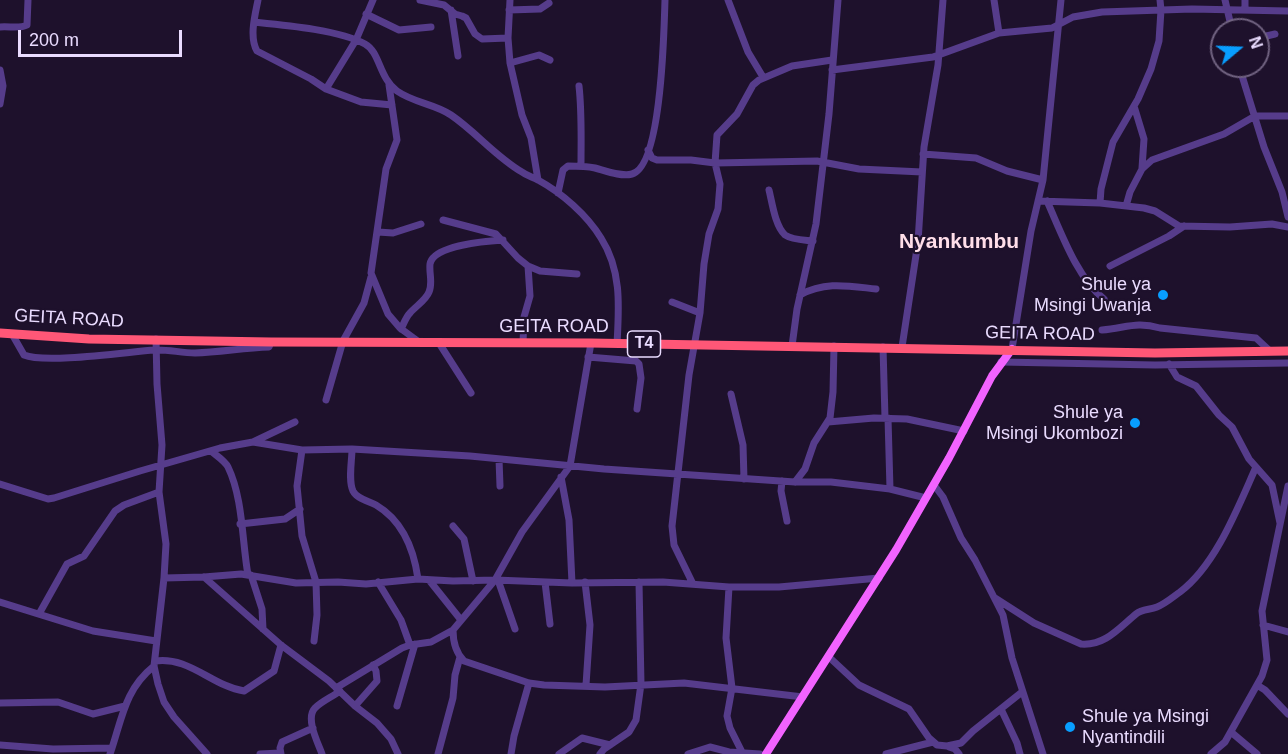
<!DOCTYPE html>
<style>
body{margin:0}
#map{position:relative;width:1288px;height:754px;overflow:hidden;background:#1e112c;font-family:Arial,sans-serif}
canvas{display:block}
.north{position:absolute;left:1210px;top:18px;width:60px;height:60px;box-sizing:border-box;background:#1e112c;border:2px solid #706280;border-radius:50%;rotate:71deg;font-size:16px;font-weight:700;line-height:24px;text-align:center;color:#eadcff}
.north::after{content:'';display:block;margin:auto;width:21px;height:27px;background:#089eff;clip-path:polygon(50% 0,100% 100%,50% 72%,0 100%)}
.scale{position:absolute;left:18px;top:30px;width:164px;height:27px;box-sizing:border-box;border:3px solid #eadcff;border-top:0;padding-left:8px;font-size:18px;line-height:21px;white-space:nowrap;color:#eadcff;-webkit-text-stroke:4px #1e112c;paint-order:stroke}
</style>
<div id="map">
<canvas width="1288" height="754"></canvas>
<div class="north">N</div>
<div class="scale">200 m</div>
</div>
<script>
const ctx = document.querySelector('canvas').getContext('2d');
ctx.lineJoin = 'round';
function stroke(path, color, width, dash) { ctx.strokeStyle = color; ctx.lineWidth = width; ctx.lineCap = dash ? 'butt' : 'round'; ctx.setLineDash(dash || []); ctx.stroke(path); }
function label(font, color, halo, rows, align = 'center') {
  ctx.font = font + ' Arial,sans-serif'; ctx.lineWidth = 4.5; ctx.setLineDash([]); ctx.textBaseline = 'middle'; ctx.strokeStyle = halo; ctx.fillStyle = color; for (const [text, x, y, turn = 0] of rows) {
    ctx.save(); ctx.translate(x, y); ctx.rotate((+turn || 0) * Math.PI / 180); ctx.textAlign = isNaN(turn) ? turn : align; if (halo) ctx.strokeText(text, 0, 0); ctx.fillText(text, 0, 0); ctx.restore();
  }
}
const minor = new Path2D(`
 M258,0C255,15 249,37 257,51L311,79L326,89L361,102L392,105
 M420,0L444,5L455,14L462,16L466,18L475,34L482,39L508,38
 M510,0L508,38L510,63L522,115L531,138L538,180
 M728,0L748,52L763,77
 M994,0L999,33
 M1225,0L1232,30
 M1245,0V10
 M451,10L458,56
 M509,10L540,9L549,3
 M366,14L399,30L431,27
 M254,22C284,25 340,30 365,44C380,52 379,78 397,91C414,103 435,104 451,115C476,132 496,157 522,172C527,176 533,177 538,180C562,193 587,215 601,238C622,271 619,307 617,344
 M0,27C9,26 20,29 27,25L28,0
 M1258,38L1275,34
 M510,63L539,55L550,60
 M1239,66L1264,147L1282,192L1288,217
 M0,70L3,86L0,104
 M832,70L933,57L999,33L1052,28L1073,17L1102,12L1192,9L1288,11
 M389,85L397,140L386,169L371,273L388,314L400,328L419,342
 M579,86C582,113 581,139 581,166
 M326,89L356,40L373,0
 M1134,106L1144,139L1142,168
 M648,150L652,158L657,160H691L715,163L817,161L859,169L922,172
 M923,154L976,158L1007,171L1043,180
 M769,190C772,202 775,226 785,235C792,240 805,240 813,241
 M558,193L563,170L568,166C577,166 586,166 595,168C606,171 621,177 632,174C662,166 664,28 665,0
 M1038,201L1100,203L1144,208L1155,211L1179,226L1230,227L1272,224L1288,227
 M1047,201C1061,232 1077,278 1104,299
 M1100,203L1101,189L1113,142L1138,99L1151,69L1159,41L1161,10L1160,0
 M1126,206L1130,192L1142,169L1152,160L1224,134L1255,116H1288
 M443,220L496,234L518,258L528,266L540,271L577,274
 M378,232L393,233L421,224
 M1110,266L1169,236L1184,226
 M800,295C825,281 848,286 876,289
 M672,302L700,313
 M401,329C404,323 406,317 410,313C416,306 426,300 429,292C433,283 429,274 430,264C433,245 488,241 503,240
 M1102,330C1126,328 1136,321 1160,328L1256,338L1270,351
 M12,334L24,355C45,364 127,352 154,350C167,349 181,353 195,353C220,352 244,348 269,347L271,342
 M156,339L157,384L162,445L159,492L166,544L164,578L154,666L158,684L164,702L174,717L207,754
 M439,343L471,393
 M523,343L524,317L530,296L528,266
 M792,346L797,309L816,224L829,114L838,0
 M883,347L885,418
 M902,347L918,242L924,147L938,65L943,0
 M1012,349L1031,231L1043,180L1061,0
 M588,357L636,361L639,364L641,378L637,409
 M1001,362L1155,365L1288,363
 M1169,364L1177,377L1196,386L1219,415L1232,427L1249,459L1272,485L1280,523
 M731,394L743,445L744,479
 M326,400L343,341L364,303L371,277
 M888,418L890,489
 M828,422L874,418L907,419L964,431
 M253,442L302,450L352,449L470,456L604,469L795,482H831L890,489L926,498
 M352,449C352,461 348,480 353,491C357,499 369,501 376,505C403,521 414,550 418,579
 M302,450L297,486L302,536L316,582L317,615L314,641
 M211,451C217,456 225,461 228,467C243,498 242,541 248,575
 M499,459L500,486
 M561,477L569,520L572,583
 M782,481L781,491L787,521
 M795,482L805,469L814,443L830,418L833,392L834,346
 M0,484L48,499L54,498L140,471L220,448L253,442L295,422
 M934,485L943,497L961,538L975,560L1003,615L1012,658L1043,754
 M240,524L285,519L300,509
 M453,526L464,539L473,581
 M251,575L262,609L263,629
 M204,577L281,645L329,681L355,706L377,723L391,739L398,754
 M164,578L204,577L241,574L296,583L338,582L366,584L418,579L453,581L495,580L572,583L663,582L729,587H779L879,578
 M429,580L461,620
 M498,580L515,629
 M378,582L401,620L410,645
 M545,582L550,624
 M585,582L590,625L586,685
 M693,584L674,545L672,526L689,375L700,313L704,264L709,234L718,209L720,184L715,163L717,135L737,114L753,85L759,80L792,66L832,60
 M729,587L726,638L732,688L727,716L730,728L742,752
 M995,598L1034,623L1081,644C1105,646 1119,628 1136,614C1142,609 1150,610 1157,607C1165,604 1173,597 1180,592C1216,565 1238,507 1256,467
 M0,602L93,631L156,641
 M39,614L67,564L84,556L115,511L124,505L159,492
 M1263,625L1288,632
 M453,630C453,641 456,653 464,661L529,683L544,685L605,687L684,683L803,697
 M829,657L859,685L909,709L929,738L937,745L947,746L961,743L973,731L1022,692
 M155,661C189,656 212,686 244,691L274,671L281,645
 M1257,685L1265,690L1288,714
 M336,688L402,648L410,645L431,642L453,630L495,580L522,532L570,466L591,343
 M0,703L58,702L93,714L125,706
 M355,706L377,681L376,671L373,665
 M397,706L415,644
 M1001,709L1017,743L1020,754
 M1231,732L1257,754
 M0,745L53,749L112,748
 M949,747L955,749L959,754
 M110,754C122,720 124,690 154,666
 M260,754L280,753
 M281,754L280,748L282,742L313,728
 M322,754C318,743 305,718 315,708C322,701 332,697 340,691
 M438,754L453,698L455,675L460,657
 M511,754L514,736L529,683
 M559,754L582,738L610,745
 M600,754L604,749L629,732L636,720L641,684L639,582
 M688,754L710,747L729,752L760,754
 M886,754L933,742
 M1211,754L1225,742L1262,676L1267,660L1262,611L1288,486`);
const major = new Path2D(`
 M766,754L896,550L949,458L992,376L1012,349`);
const highway = new Path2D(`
 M0,333L89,339L271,342L591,343L1155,353L1288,351`);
const markers = [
 [1163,295,6,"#089eff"],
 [1135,423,6,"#089eff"],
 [1070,727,6,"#089eff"]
];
const shields = [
 [644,344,33]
];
const shieldNames = [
 ["T4",644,344]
];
const poiNames = [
 ["Shule ya",1151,285],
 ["Msingi Uwanja",1151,306],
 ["Shule ya",1123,413],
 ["Msingi Ukombozi",1123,434],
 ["Shule ya Msingi",1082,717,"left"],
 ["Nyantindili",1082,738,"left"]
];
const streetNames = [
 ["GEITA ROAD",69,319,3],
 ["GEITA ROAD",554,327],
 ["GEITA ROAD",1040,334,1]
];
const quarterNames = [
 ["Nyankumbu",959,242]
];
stroke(minor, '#563c8b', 7);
stroke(major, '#f263ff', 8);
stroke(highway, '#ff5777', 9);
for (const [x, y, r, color] of markers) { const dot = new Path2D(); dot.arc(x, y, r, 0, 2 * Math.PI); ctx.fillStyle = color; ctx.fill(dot); stroke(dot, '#1e112c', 2); }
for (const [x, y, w] of shields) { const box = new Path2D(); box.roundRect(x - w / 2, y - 13, w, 26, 4.5); ctx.fillStyle = '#1e112c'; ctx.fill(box); stroke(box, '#eadcff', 1.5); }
label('bold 16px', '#eadcff', null, shieldNames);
label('18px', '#eadcff', '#1e112c', poiNames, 'right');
label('18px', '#eadcff', '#1e112c', streetNames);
label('bold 21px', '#ffdee9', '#1e112c', quarterNames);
</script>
